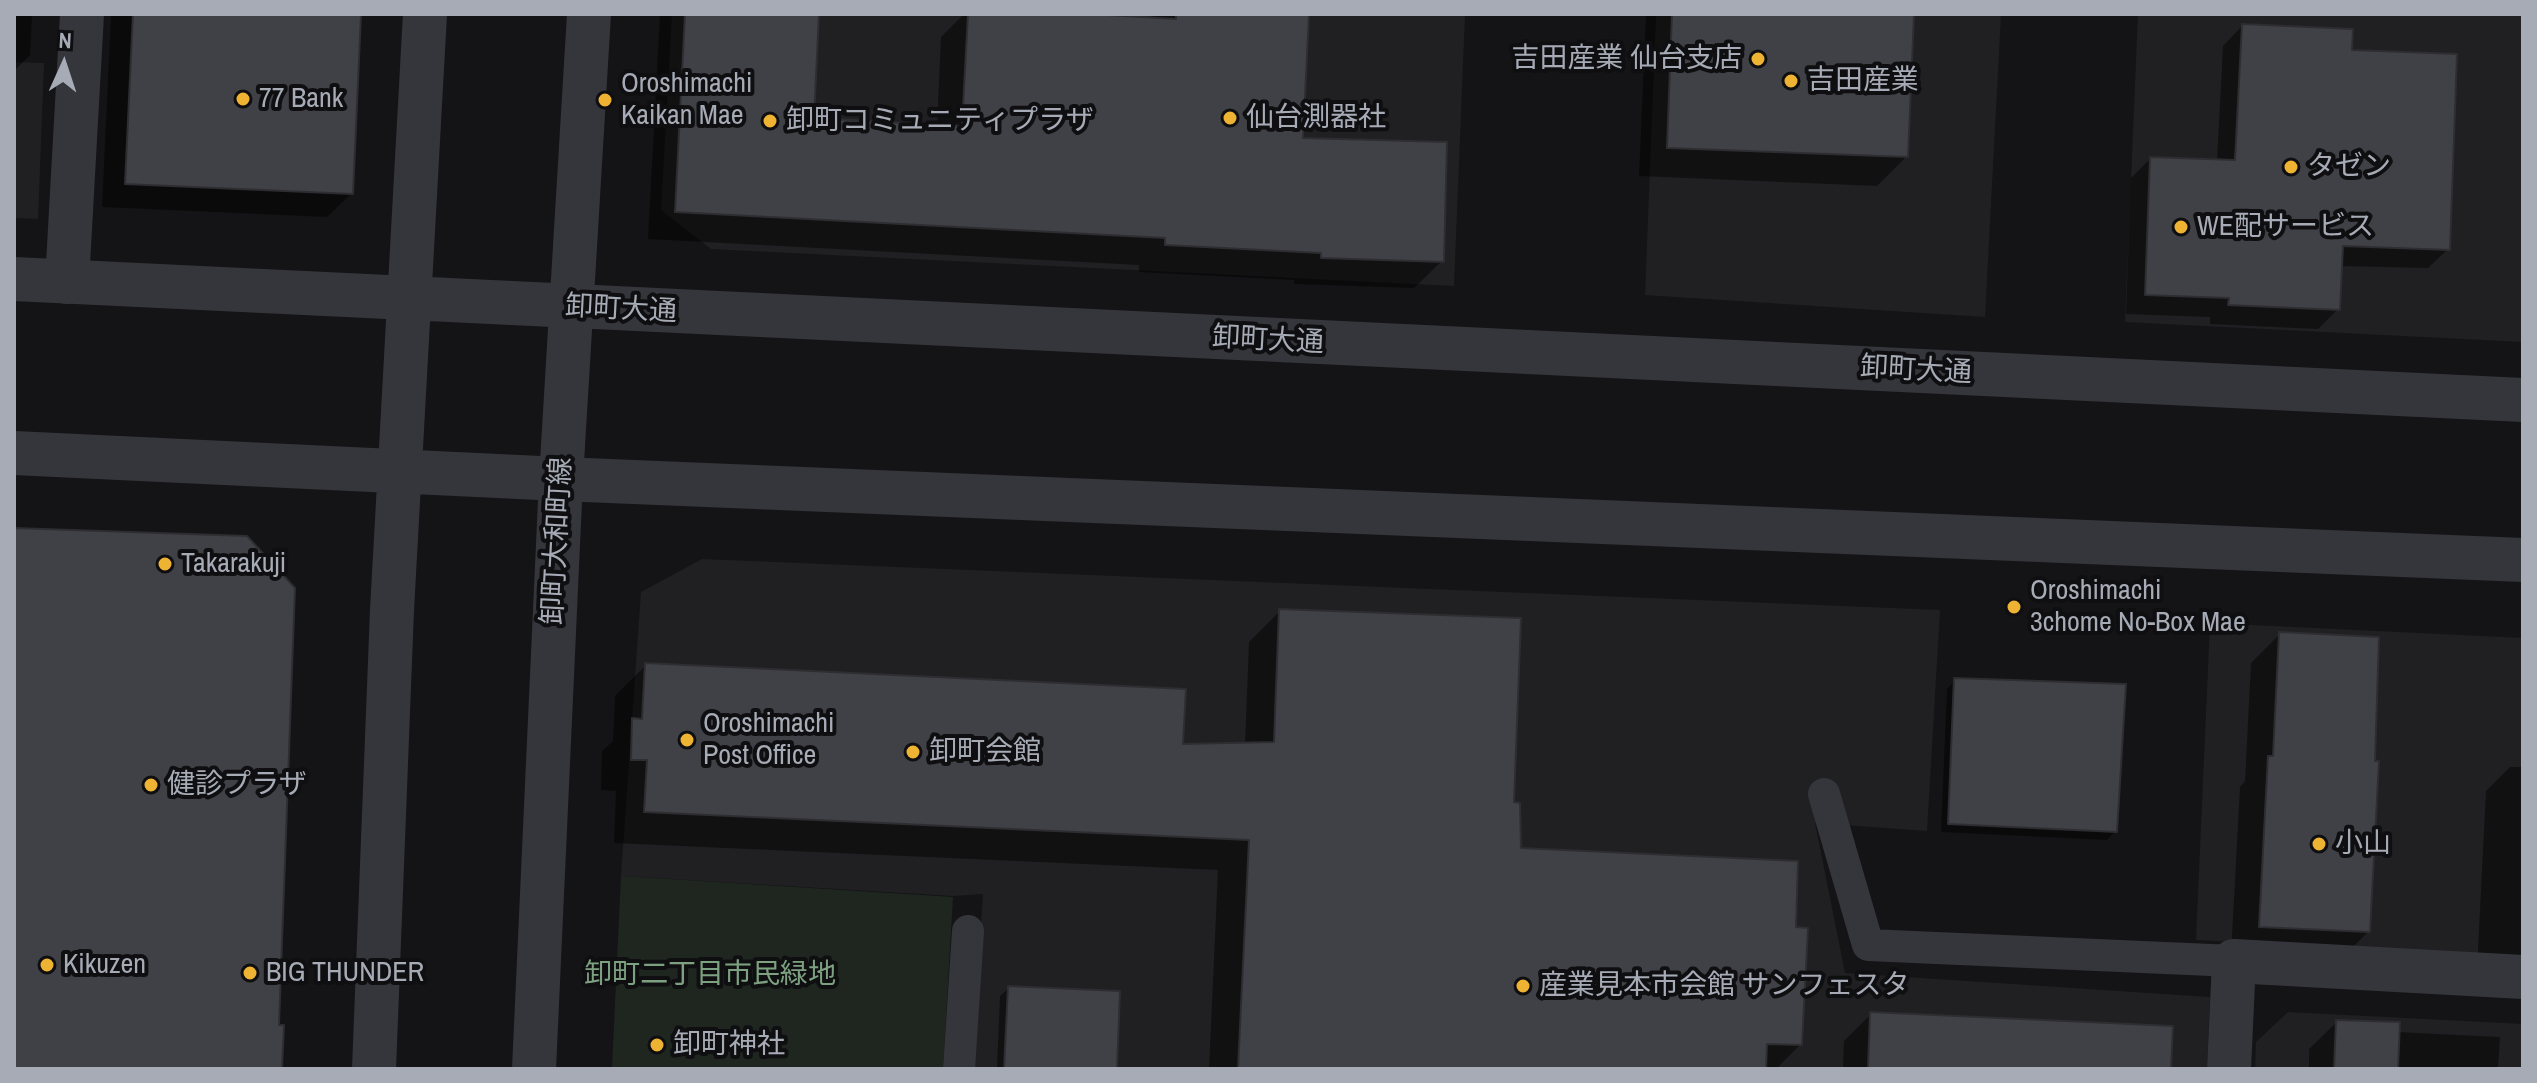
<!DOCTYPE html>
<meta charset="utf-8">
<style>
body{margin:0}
#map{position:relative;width:2537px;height:1083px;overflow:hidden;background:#141416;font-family:"Archivo Narrow",sans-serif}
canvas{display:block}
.frame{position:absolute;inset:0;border:16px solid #a6abb6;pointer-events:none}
.north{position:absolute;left:24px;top:24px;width:80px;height:80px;-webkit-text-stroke:6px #0f0f11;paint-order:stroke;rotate:3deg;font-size:22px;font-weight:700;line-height:32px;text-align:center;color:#a6abb6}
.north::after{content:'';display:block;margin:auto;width:28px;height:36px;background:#a6abb6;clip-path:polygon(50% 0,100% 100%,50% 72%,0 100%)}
</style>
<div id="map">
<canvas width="2537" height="1083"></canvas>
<div class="frame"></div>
<div class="north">N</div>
</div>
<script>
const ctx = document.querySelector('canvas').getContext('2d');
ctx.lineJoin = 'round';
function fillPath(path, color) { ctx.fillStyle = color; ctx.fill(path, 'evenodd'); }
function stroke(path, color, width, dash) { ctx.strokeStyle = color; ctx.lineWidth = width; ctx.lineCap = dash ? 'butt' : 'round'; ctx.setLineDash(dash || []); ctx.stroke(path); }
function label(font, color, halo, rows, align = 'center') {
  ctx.font = font + ' "Archivo Narrow","Noto Sans JP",sans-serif'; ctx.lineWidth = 8; ctx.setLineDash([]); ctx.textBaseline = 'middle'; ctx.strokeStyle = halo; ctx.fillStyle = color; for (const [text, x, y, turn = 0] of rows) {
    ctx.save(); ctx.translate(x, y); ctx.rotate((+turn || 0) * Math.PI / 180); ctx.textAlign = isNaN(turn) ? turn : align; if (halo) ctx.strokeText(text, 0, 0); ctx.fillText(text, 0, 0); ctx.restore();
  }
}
const built = new Path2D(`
 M672,14H1465L1454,286L711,249L661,210Z
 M1656,14H2001L1985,317L1645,295Z
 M2138,14H2523V342L2125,322Z
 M14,62L44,63L38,219L14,218Z
 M702,559L1940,610L1927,831L1815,823L1845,973L2210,997L2207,1069H972L983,894L953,896L621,876L641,592Z
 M2210,623L2523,638V956L2196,940Z
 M2288,1012L2523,1024V1069H2255L2256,1042Z`);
const green = new Path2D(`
 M621,876L953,897L943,1069H612Z`);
const shadow = new Path2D(`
 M14,14H32L30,55L14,71Z
 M111,14H359L351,194L327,217L102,207Z
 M660,14H817L812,120L937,127L941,37L964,14H1052L1151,19V14H1307L1301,140L1442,261L1414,288L1294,284V280L1139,272V265L648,239Z
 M1912,14L1906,157L1877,186L1639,176L1646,14Z
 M2242,26L2350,52L2448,249L2428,268L2340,266L2338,309L2318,329L2210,324V317L2126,314L2131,178L2150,159L2217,161L2223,46Z
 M1280,611L1512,804L1520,849L1793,929L1800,1045L1776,1069H1209L1218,870L614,843L616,791L601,790L602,751L613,741L615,696L646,665L1181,746L1245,744L1249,642Z
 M2280,634L2368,932L2339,961L2231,955L2240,787L2245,781L2251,663Z
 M1955,680L2115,831L2107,840L1941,832L1947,689Z
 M2510,767H2523V971L2477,969L2486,791Z
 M1009,988L1115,1069H997L1000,996Z
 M1871,1014L2169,1068L2196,1069H1843L1844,1041Z
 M2337,1022L2397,1032L2500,1037L2498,1069H2309V1049Z`);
const building = new Path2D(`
 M133,14H361L353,194L125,184Z
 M685,14H819L814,118L962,126L968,14H1090L1176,19V14H1309L1303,138L1447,142L1444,262L1321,258V253L1165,245V238L675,212Z
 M1672,14H1914L1908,157L1667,148Z
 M2242,24L2353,29L2352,50L2457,54L2450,250L2343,246L2340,310L2228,305L2229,298L2145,295L2150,157L2235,160Z
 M14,528L247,536L295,588L279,1025H284L282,1069H14Z
 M1279,609L1521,618L1514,802L1520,803L1521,848L1798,861L1796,927L1808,928L1802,1045L1767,1044L1766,1069H1238L1249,840L644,812L647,760H631L632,718L642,719L645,663L1186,689L1183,744L1274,742Z
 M2279,632L2379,637L2375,761H2379L2370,932L2259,927L2268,756H2273Z
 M1954,678L2126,684L2117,832L1948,824Z
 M1008,986L1120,991L1117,1069H1004Z
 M1870,1012L2173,1026L2171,1069H1868Z
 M2336,1020L2400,1022L2398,1069H2334Z`);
const service = new Path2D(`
 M1824,794L1868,945L2234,961
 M959,1069L968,931`);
const minor = new Path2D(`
 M67,282L82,14
 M2229,1069L2234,961L2523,977`);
const tertiary = new Path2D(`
 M14,279L2523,400
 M14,453L561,479L2523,560
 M374,1069L392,610L425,14
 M534,1069L561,479L589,14`);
const markers = [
 [1758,59,8,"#efb333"],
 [1791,81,8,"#efb333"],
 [243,99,8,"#efb333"],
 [605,100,8,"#efb333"],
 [1230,118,8,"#efb333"],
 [770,121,8,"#efb333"],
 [2291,167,8,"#efb333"],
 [2181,227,8,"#efb333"],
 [165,564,8,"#efb333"],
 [2014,607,8,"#efb333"],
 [687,740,8,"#efb333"],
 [913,752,8,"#efb333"],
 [151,785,8,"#efb333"],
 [2319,844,8,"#efb333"],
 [47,965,8,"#efb333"],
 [250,973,8,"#efb333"],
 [1523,986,8,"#efb333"],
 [657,1045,8,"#efb333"]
];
const poiNames = [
 ["吉田産業 仙台支店",1742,59,"right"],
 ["吉田産業",1807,81],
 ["Oroshimachi",621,84],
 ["Kaikan Mae",621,116],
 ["77 Bank",259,99],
 ["仙台測器社",1246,118],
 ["卸町コミュニティプラザ",786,121],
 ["タゼン",2307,167],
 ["WE配サービス",2197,227],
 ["Takarakuji",181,564],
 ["Oroshimachi",2030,591],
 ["3chome No-Box Mae",2030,623],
 ["Oroshimachi",703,724],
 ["Post Office",703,756],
 ["卸町会館",929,752],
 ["健診プラザ",167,785],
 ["小山",2335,844],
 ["Kikuzen",63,965],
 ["BIG THUNDER",266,973],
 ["産業見本市会館 サンフェスタ",1539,986],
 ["卸町神社",673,1045]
];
const streetNames = [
 ["卸町大通",621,310,3],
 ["卸町大通",1268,341,3],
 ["卸町大通",1916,371,3],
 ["卸町大和町線",558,541,-87]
];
const parkNames = [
 ["卸町二丁目市民緑地",710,975]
];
fillPath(built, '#202023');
fillPath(green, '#1f2620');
fillPath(shadow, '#0007');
fillPath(building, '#404146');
stroke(building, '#2e2e32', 2);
stroke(service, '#35363b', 32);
stroke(minor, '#35363b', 44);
stroke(tertiary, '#35363b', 44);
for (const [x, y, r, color] of markers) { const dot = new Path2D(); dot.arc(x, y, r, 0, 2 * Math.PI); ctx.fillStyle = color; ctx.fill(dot); stroke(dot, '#0f0f11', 3); }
label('28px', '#a6abb6', '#0f0f11', poiNames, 'left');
label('28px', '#a6abb6', '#0f0f11', streetNames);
label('28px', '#7da180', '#0f0f11', parkNames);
</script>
